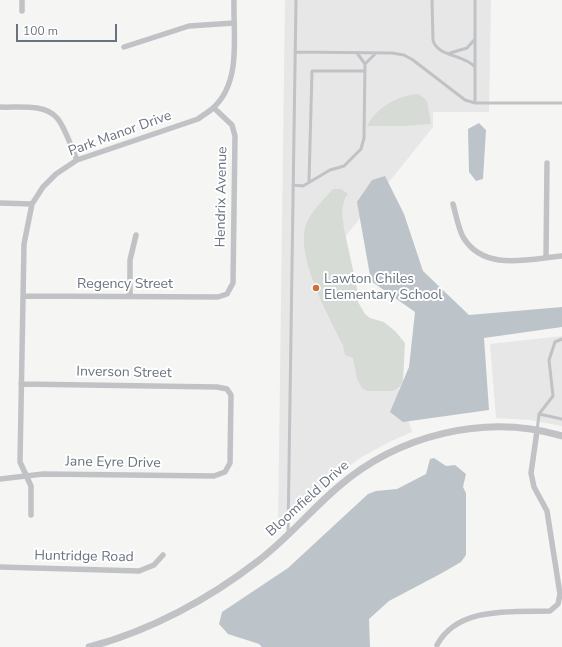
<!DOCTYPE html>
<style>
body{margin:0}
#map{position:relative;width:562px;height:647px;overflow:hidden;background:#f5f6f3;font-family:"Nunito Sans",sans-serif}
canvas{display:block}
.scale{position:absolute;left:16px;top:24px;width:101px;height:18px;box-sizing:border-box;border:2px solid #697380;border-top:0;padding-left:5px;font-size:12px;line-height:14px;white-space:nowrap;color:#697380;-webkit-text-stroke:3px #fff;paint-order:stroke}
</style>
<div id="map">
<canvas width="562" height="647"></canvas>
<div class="scale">100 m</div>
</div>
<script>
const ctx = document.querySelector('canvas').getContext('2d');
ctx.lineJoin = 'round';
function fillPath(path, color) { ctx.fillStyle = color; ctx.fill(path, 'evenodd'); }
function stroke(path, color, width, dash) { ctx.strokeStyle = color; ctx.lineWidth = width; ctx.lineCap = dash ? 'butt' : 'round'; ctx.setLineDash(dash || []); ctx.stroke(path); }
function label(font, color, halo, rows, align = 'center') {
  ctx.font = font + ' "Nunito Sans",sans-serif'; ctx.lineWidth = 4; ctx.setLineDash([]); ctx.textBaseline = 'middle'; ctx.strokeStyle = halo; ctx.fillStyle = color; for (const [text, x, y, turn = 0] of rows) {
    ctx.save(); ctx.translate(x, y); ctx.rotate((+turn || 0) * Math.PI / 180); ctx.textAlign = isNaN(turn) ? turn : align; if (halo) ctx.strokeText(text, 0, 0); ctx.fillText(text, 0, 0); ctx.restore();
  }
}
const built = new Path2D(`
 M285,0H491L489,112H433V127L341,242L362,333L396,380L412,432L389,442L360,458L341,472L278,530Z
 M562,336V426L530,420L496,418L490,344Z`);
const green = new Path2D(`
 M419,94L427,101L431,124L403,126H367C377,107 398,95 419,94Z
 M333,189H341L348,194L345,198L342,210L344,229L357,288L358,302L365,314L370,318L384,322L395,331L405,343L403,381L400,387L393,391H367L362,388L357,379L353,358L345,355L343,345C329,316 290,249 309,218C315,208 325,198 333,189Z`);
const water = new Path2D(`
 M479,123L486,130L483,179L476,181L469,172L468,129Z
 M385,176L404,214L423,271L469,315L562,307V327L484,338L489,410L403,422L390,412L409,367L415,312L371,281L357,202L372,180Z
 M434,458L446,466L455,465L466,474L463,487L466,493V555L461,562L442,573L389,601L369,619L370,647H262L259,644L228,634L219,624L222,612L288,568L368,494L376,491L397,489L426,474L430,459Z`);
const service = new Path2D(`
 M432,0L433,40C437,57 464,54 475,67
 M475,0V103
 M295,52L392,53L404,55L413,60L465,100L475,103H562
 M450,53L467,48L475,39
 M365,64L376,53
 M309,181L312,71H365
 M293,185L303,186L330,170L344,166L361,149L364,138L365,64L357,53
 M539,414L562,419
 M537,431L539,414L553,396L549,360L555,342L562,339
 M288,533L296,0`);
const minor = new Path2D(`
 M22,0V11
 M124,47L189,26L234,23
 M0,107C17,108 44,103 57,118C65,127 72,149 77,160
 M0,203L32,204
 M453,204C456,215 458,227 463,237C484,272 528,259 562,256
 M546,257L547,163
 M23,296L218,297L227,294L233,283L235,136L232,125L214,108
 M130,296V260L136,235
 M0,479L43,474L214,476L225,472L230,463L231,395L227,389L217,387L21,384
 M31,515V486L20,462L24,244L32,204L43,187L56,174L77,160L198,119C203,115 209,112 213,108C242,82 233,35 234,0
 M0,567L139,571L154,565L163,555
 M437,645C458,606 512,612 550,611L558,604L560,594L547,511L534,487L531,473L537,431`);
const tertiary = new Path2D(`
 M89,647C150,631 209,599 258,561C287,539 311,510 338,487C398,435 485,413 562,436`);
const markers = [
 [316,288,4,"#cb703d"]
];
const streetNames = [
 ["Park Manor Drive",120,134,-20],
 ["Hendrix Avenue",222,197,-89],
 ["Regency Street",125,285],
 ["Inverson Street",124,373,1],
 ["Jane Eyre Drive",113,463,1],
 ["Bloomfield Drive",308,499,-42],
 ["Huntridge Road",84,557,1]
];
const poiNames = [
 ["Lawton Chiles",324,280],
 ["Elementary School",324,296]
];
fillPath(built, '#e6e7e6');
fillPath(green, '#d6dcd5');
fillPath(water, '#bcc3c9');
stroke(service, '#c0c2c6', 3);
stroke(minor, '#c0c2c6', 5.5);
stroke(tertiary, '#c0c2c6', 7);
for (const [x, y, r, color] of markers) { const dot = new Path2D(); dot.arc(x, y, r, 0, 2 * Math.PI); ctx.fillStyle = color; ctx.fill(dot); stroke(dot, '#fff', 1.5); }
label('14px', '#697380', '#fff', streetNames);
label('14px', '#697380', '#fff', poiNames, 'left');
</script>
